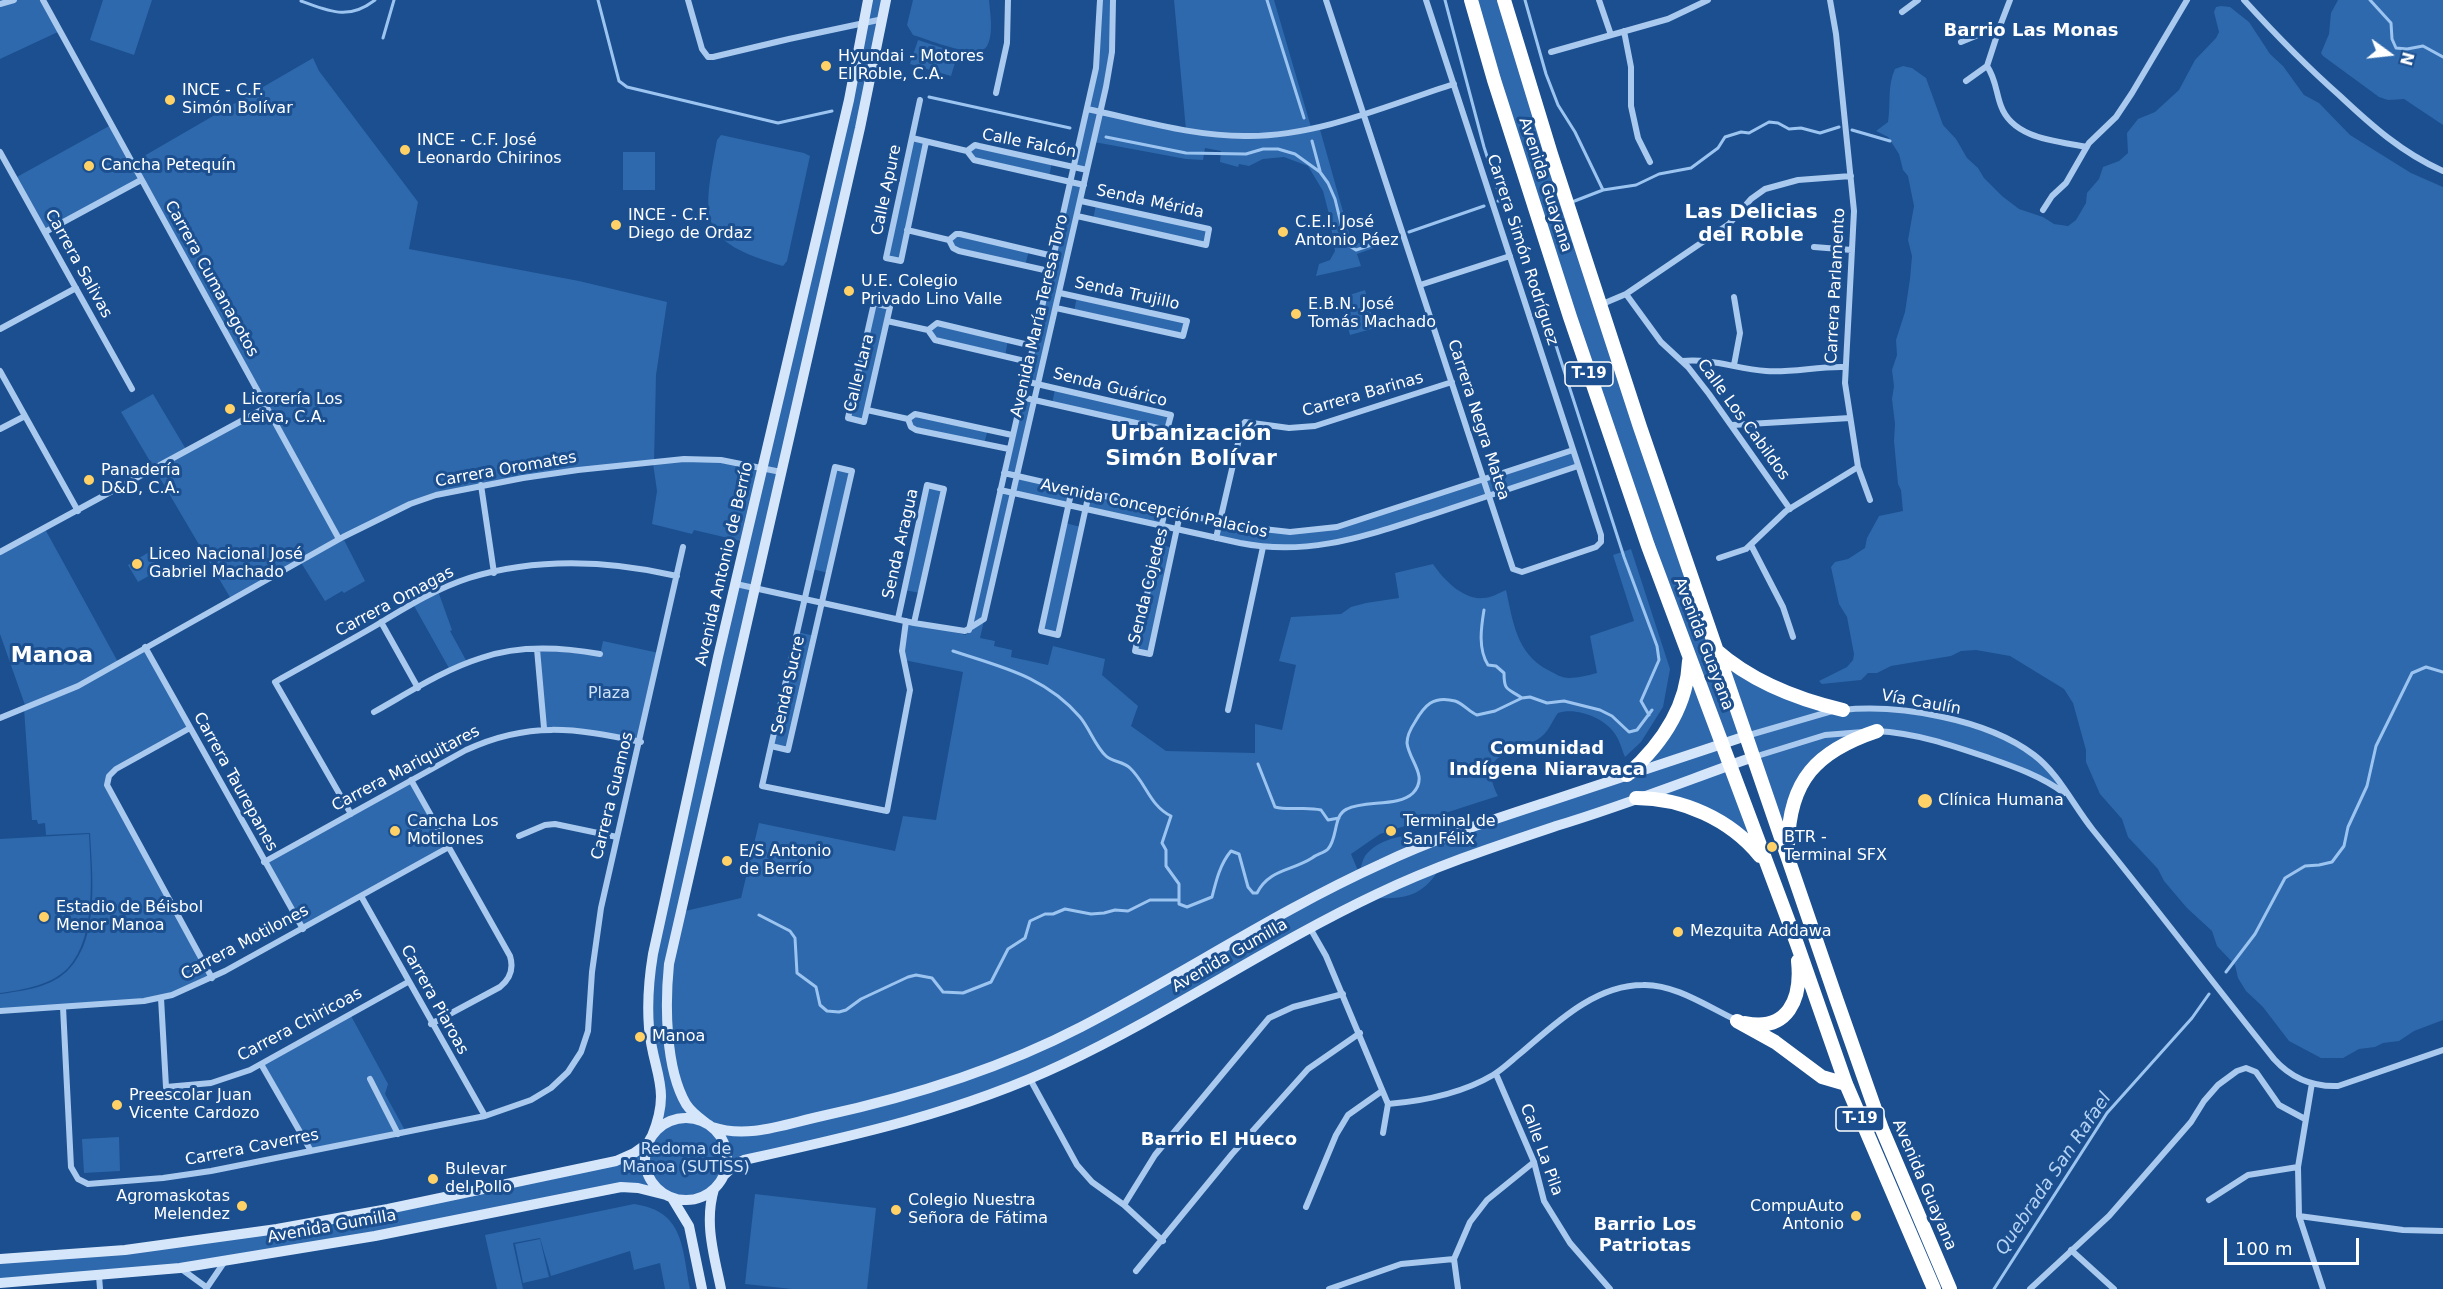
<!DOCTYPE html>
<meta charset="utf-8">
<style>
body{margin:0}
#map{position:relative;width:2443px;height:1289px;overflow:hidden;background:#1b4f8f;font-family:"DejaVu Sans",sans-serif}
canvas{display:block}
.north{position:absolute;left:2359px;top:24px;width:60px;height:60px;-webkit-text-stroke:4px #1b4f8f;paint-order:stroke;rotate:105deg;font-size:16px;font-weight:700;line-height:24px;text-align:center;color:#fff}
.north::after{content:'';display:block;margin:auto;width:21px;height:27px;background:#fff;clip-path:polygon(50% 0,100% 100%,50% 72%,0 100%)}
.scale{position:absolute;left:2224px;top:1238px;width:135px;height:27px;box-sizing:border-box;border:3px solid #fff;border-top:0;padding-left:8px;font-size:18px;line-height:21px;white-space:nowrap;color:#fff;-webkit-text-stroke:4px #1b4f8f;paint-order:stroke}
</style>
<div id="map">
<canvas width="2443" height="1289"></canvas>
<div class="north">N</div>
<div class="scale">100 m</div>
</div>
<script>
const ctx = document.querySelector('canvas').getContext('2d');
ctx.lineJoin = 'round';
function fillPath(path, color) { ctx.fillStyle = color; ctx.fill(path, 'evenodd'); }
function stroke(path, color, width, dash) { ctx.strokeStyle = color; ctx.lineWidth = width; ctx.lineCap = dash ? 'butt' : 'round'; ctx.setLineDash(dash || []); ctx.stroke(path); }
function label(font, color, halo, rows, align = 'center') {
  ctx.font = font + ' "DejaVu Sans",sans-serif'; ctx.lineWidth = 6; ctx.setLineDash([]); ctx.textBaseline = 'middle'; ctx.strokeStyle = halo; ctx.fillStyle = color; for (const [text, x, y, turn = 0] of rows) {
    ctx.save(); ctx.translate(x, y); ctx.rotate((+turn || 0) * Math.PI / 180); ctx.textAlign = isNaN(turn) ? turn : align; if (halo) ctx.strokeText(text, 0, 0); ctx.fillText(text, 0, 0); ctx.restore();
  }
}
const green = new Path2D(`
 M0,0H43L60,31L0,59Z
 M103,0H152L134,55L90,40Z
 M868,0H886L681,912L741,898L759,823L895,851L903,816L936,820L963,672L904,660L906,621L966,635L1000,490L1013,493L1017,476L1004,473L1021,397L1034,400L1017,476L1072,489L1069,505L1013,493L980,638L995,641L994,646L1012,650L1011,657L1048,665L1053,646L1105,659L1102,675L1138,706L1131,726L1166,751L1255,753V724L1282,730L1296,665L1279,661L1291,617L1341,614L1351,607L1366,603L1399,598L1395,573L1433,564C1443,579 1463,600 1483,598C1491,598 1499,593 1506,590C1513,621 1516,653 1548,670C1554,673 1561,678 1569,678C1578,678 1589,675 1597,673L1590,636L1634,621L1613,555L1631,549L1670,669L1663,707L1641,742L1625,757C1622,750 1620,741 1615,734C1605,718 1576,707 1558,713C1552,721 1549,731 1541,737C1514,758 1475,748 1498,796L1380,834L1351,854L1359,873C1361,868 1362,861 1365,856C1383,832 1424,833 1449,836L1627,775L1653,751L1689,668L1471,0H1504L1716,649L1729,661L1843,710L1923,713L2000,736L2034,755L2069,797L2052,784L1959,746L1877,731L1805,776L1788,856L1746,736L1723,743L1768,866L1740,835L1653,798L1441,866C1422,899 1403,899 1368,898L1129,1031L987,1097L744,1160L723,1176L709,1193L694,1199L672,1198L659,1191L650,1179L645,1165L646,1149L661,1109L651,1044L650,969Z
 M913,0H989C990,13 994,34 987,46C978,61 927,39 913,35L907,25Z
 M1100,0H1113V35L1101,111L1186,130L1174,0H1274L1311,127L1319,126L1351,240L1362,244L1394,234L1396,240L1357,254L1361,266L1316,276L1319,264L1330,260L1335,251L1329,214L1323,191L1308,166L1284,157L1263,159L1249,166L1239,164L1238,167L1220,162L1221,151L1205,148L1203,160L1186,159L1094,142L1087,170L1074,167L1096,68Z
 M2338,0H2443V125L2404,99L2388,100L2379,97L2323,56L2321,53L2329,34L2331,13Z
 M2221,6L2230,7L2249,22L2270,54L2283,66L2304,95L2319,103L2350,135L2411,173L2443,187V1020L2414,1031L2399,1041L2383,1043L2375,1047L2359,1049L2343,1058H2321L2289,1041L2263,1007L2246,991L2238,978L2235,965L2217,946L2212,931L2187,908L2164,881L2158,869L2128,837L2122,819L2100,794L2086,762V750L2073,703L2064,689L2010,656L1976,650L1961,651L1951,656L1891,666L1877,673H1868L1861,680L1822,684L1819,681L1847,667L1853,660L1854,654L1847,617L1839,604L1831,567L1835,562L1848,559L1865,548L1867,538L1879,516L1903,511L1901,490L1898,484L1894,441L1895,424L1892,399L1894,386L1892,370L1897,355L1896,340L1905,312L1910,279L1912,256L1908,240L1914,206L1908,176L1903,170L1899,154L1888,137L1876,131L1888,122C1891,104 1887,86 1895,69L1903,66L1912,68L1926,78L1943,125L1956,139L1967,158L1978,168L1984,178L2002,196L2019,209L2043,217L2054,224L2068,226L2076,220L2086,203L2087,193L2099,179L2103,167L2119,161L2128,153L2127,133L2138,119L2155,112L2179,90L2195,60L2216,38L2219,32L2214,12L2216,7Z
 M918,40L958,53L951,76L910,64Z
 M313,58L319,71L418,202L409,249L579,281L667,302L656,375L654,462L578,470L436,495L343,538L365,581L344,593L342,591L325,601L300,561L231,599L121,412L153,394L187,451L267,407L141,180L45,232L15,178L111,125L132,163Z
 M721,135L804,153L810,156L787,261L783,266C697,241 702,221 717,140Z
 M912,138L926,142L901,261L886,258Z
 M975,145L1052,162L1049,177L971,159V148Z
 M623,152H655V190H623Z
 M1070,182L1084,185L1038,385L1025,381Z
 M1096,204L1209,229L1206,245L1093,220Z
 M956,234L1029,250L1025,266L953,248L952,237Z
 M1365,290L1375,328L1350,335L1340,298Z
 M1077,296L1187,321L1183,336L1074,312Z
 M874,303L890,307L864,422L848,418Z
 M934,324L1008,340L1005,356L935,340L931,326Z
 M1055,389L1171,415L1167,430L1052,404Z
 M911,415L988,429L984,444L911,427Z
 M1573,450L1578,466L1359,538L1277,548L1216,538L1220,522L1236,526L1314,531Z
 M702,460L762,469L745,542L694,530L692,534L652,524L657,491L653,463Z
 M835,467L852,471L829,573L812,569Z
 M927,485L944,489L921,593L904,590Z
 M1089,493L1165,510L1162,526L1086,509Z
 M1065,523L1081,527L1058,635L1041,631Z
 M45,529L118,662L145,647L190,728L116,769L107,781L212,978L161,998L0,1011V994C23,991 53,987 69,969C100,937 92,873 90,833L46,835L45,823L38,824L37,820H32L24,709L26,708L0,634V552Z
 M1158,544L1173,548L1150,654L1135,651Z
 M149,552L159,570L138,582L128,565Z
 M438,591L452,630L450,631L467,662L450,670L413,604Z
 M797,632L815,636L788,750L771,746Z
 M603,641L659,653L640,741L545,728L538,650L600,655Z
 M411,780L449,847L303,929L264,862Z
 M89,834C91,874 97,936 68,968C52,985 23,990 0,993V839Z
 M350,1014L388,1084L385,1094L406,1132L311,1151L261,1064Z
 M119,1137L120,1171L84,1173L82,1139Z
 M645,1147V1171L654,1187L181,1265L0,1280V1260L195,1242L565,1172Z
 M755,1194L876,1208L867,1289H792L745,1284Z
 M634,1204C684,1211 682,1247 690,1289H665L660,1263L634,1270L630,1251L551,1276L540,1238L513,1243L523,1289H497L485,1235Z
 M540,1239L549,1277L523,1283L515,1244Z`);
const stream = new Path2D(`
 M598,0L619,81L627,87L778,123L832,111
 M1267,0L1304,118
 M1445,0L1484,147L1501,200
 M1525,0L1546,74L1558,105L1575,132L1603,190
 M2370,0L2391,23L2392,39L2396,48L2407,49L2423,46L2443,57
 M301,1C329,11 348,21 375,0
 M383,38L394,0
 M929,97L1070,128
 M1852,130L1890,141
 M1106,137L1186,153L1246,154L1263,149H1278L1295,154L1320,172L1328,183L1335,199L1346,244L1356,250L1393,238
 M1312,141L1320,171
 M1498,201H1505
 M1572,202L1603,190L1636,185L1659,174L1691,168L1718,148L1725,137L1741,132L1749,133L1769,122L1778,123L1789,129L1801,128L1820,133L1839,127
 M1409,232L1484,206
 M1542,302L1624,557L1657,646L1659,660L1641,701L1649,715
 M1484,610C1481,628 1478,649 1488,665L1496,666L1504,673C1504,692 1508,688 1522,698
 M953,651C1001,667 1045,676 1080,717C1090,729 1095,746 1106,756C1112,762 1123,761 1130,768C1146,783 1150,806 1171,816L1162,843L1166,850V866L1179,884V904L1187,907L1212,897C1216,881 1220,864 1231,851L1239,854L1248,887L1253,893H1257C1269,869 1292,871 1312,858C1317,854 1324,853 1328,849C1338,838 1333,815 1347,809C1364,800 1399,807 1413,793C1429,776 1409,761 1407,743C1407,735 1411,728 1415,722C1424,706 1433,695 1455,701C1464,704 1469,712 1477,715L1495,711L1522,698L1530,697L1547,703L1564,701L1600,710L1612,716L1629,732L1637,730L1652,710
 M1258,764L1275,807C1290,811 1305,806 1321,810L1328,820L1339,818
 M759,915L790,931L795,938L797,973L816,987L820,1005L827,1011L839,1012L846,1010L861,999L908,977L916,975L932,978L943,992L963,993L991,982L1008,949L1025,938L1030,921L1045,914H1053L1065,909L1091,914L1104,913L1115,910L1128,911L1150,900H1178
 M2226,972L2255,934L2285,878L2305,866L2319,865L2332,862L2344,846L2348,827L2367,786L2376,746L2412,673L2426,667L2443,672
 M1994,1289L2107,1113L2192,1018L2209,994`);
const street = new Path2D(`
 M43,0L339,539
 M688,0L702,49L708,57H713L789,39L883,19
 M1326,0L1506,548L1513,569L1522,572L1596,547L1601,542V535L1426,0
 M1599,0L1611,35
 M1830,0L1836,34L1854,211L1845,383L1858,467L1870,500
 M2244,0C2274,33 2305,65 2339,95C2371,125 2402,153 2443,171
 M0,4L14,0
 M1902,12L1918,0
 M1624,31L1631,67V106L1638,138L1650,162
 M1961,42L2000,26L2010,0
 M1551,52L1668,19L1708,0
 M1987,66C1996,79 1996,93 2001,106C2013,139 2057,141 2087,147
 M1966,81L1987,66L2000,26
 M996,93L1007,43L1008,0
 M920,100L886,258L901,261L926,142
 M1087,109C1140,120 1194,137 1249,136C1319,136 1388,105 1454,84
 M912,138L967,151L974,160L1084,185
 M967,151L975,145L979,146L1087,170
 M0,152L132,389
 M2043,210L2052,196L2066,183L2089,143L2116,117L2132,93L2187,0
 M1077,216L1206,245L1209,229L1081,201
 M907,230L949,240L953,248L959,251L1049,271
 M45,232L141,180
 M949,240L956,234H960L1053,256
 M1814,247L1852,250
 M1420,285L1510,256
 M1626,294L1661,342L1688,367L1709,394L1790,509
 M874,303L890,307L864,422L848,418Z
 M1600,305L1626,294L1729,224L1751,199L1765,189L1798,180L1851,176
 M1056,308L1183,336L1187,321L1060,293
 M887,321L928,330
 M0,329L76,288
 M928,330L937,323L1033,346
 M928,330L935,340L1029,362
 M1682,361C1712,358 1737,369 1766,371C1792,373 1818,366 1845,367
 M1734,365L1740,333L1734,297
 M0,371L78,511
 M1021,397L1167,430L1171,415L1024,381
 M867,410L908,419L915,414L920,415L1012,435
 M908,419L911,427L916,430L1009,449
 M1732,425L1850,418
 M0,429L25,416
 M1004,473L1236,526L1290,532L1337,527L1573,450
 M481,485L494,573
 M1072,489L1041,631L1058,635L1089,493
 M1000,490L1240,543C1311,557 1367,535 1434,514C1482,498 1530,482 1578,466
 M1165,510L1135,651L1150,654L1180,514
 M1216,538L1242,426L1245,422L1289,428L1315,426L1452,382
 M1751,545L1783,607L1793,637
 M0,552L267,407
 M1719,558L1746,549L1786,511L1858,467
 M736,584L914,623L965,631L984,619L1106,87L1112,52L1113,0
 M898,619L927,485L944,489L914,623
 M381,622L418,688
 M969,630L1096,68L1100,0
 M145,647L303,929
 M537,649L544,728
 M1228,710L1263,547
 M1842,710C1899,704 1987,719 2034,755C2059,774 2073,805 2093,830C2154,905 2213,983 2274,1059C2291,1078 2312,1087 2338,1086L2443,1050
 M374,712C408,693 443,670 481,658C518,645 561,647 600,654
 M0,718L78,686L343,537L410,504L436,495L523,478L578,470L684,459L721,460L781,472
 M190,728L116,769L109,776L107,785L212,978
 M1876,731C1916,733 1951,745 1989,758C2015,767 2041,776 2064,793
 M1746,736L1832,711
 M771,746L788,750L852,471L835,467L771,746L762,786L887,811L910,690L902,651L906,621
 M1754,757L1825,735L1863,732
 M411,780L510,956C514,969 510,979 500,987L431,1024
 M351,814L275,682C309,663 342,645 375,626C405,608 435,589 469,578C538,557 607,560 677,576
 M519,836L545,825L555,824L617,837
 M264,862L466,750C528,721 575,728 641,742
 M361,896L485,1116
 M1310,928L1326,956L1388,1104L1383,1133
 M161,998L166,1087L211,1083L250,1070L408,982
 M63,1007L71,1167L78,1179L88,1184L163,1178L211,1171L485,1116L531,1100L551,1088L568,1072L581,1052L588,1031L592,972L601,908L683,547
 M0,1011L144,1001L172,995L225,971L449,847
 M261,1064L311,1151
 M1496,1074L1534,1162L1544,1201L1570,1243L1610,1289
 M370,1079L398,1134
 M1030,1079L1077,1165L1092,1182L1124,1205L1163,1241
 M2312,1083L2298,1167L2299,1216L2323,1289
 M1388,1104C1424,1101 1461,1094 1493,1075C1503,1069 1512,1060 1522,1052C1556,1023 1595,985 1643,985C1675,984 1708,1007 1736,1020
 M2209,1200L2248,1175L2298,1167
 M1124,1205L1155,1155L1269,1018L1293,1007L1343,994
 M1306,1207L1336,1135L1348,1115L1382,1091
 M2299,1216L2403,1230L2443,1231
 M2071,1250L2114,1289
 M180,1268L206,1287
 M1136,1271L1232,1154L1308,1069L1360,1033
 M99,1276L100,1289
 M206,1289L225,1261
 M1329,1289L1401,1264L1454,1259
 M1458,1289L1454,1259L1470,1222L1487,1200L1534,1162
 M2030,1289L2109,1216L2191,1122L2204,1101L2218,1085L2237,1071L2246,1068L2256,1072L2279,1105L2305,1119`);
const secondary = new Path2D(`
 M645 1159a41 41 0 1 1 82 0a41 41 0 1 1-82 0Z
 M706,1123C698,1117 691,1112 686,1104C665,1068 665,1004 669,964L860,128L886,0
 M712,1127C748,1139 785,1124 822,1116C910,1097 1000,1069 1081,1027C1182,975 1277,911 1381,864C1433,839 1489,821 1544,803C1611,781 1678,758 1746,736
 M652,1136C672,1088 653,1073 649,1028C647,1003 649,978 653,954L718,657L849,100L868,0
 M723,1176L736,1164L744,1160C853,1136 962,1112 1063,1064C1171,1013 1269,945 1377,894C1435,866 1496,846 1556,826C1623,806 1688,780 1753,757
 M714,1189C704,1223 714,1255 721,1289
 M672,1198L689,1226L702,1289
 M0,1259L125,1250L277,1229L388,1209L616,1161L634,1153L648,1143
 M0,1283L180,1268L375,1236L621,1187L638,1188L666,1195`);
const highway = new Path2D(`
 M1471,0L1494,80L1570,317L1648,546L1797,944L1846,1084L1934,1289
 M1504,0L1551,154L1640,427L1837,1001L1882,1129L1950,1289
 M1716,650C1752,682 1796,699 1843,710
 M1627,775C1661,745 1687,708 1689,661
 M1636,798C1682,798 1730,819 1760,856
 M1788,845C1789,780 1817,751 1877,731
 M1737,1021L1775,1042L1822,1077L1846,1084
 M1745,1023C1788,1032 1802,999 1798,961`);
const markers = [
 [826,66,6,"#ffd166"],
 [170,100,6,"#ffd166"],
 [405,150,6,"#ffd166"],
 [89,166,6,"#ffd166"],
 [616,225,6,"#ffd166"],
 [1283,232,6,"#ffd166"],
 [849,291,6,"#ffd166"],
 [1296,314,6,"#ffd166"],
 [230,409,6,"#ffd166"],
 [89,480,6,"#ffd166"],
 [137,564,6,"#ffd166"],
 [1925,801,8,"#ffd166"],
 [395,831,6,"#ffd166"],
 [1391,831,6,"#ffd166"],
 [1772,847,6,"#ffd166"],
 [727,861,6,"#ffd166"],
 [44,917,6,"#ffd166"],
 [1678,932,6,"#ffd166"],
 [640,1037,6,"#ffd166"],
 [117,1105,6,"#ffd166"],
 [433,1179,6,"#ffd166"],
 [242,1206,6,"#ffd166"],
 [896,1210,6,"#ffd166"],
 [1856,1216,6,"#ffd166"]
];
const shields = [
 [1589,374,48],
 [1860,1119,48]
];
const shieldNames = [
 ["T-19",1589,374],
 ["T-19",1860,1119]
];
const poiNames = [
 ["Hyundai - Motores",838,57],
 ["El Roble, C.A.",838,75],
 ["INCE - C.F.",182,91],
 ["Simón Bolívar",182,109],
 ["INCE - C.F. José",417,141],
 ["Leonardo Chirinos",417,159],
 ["Cancha Petequín",101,166],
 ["INCE - C.F.",628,216],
 ["Diego de Ordaz",628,234],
 ["C.E.I. José",1295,223],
 ["Antonio Páez",1295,241],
 ["U.E. Colegio",861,282],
 ["Privado Lino Valle",861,300],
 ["E.B.N. José",1308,305],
 ["Tomás Machado",1308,323],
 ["Licorería Los",242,400],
 ["Leiva, C.A.",242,418],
 ["Panadería",101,471],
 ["D&D, C.A.",101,489],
 ["Liceo Nacional José",149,555],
 ["Gabriel Machado",149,573],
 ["Clínica Humana",1938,801],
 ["Cancha Los",407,822],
 ["Motilones",407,840],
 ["Terminal de",1403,822],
 ["San Félix",1403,840],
 ["BTR -",1784,838],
 ["Terminal SFX",1784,856],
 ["E/S Antonio",739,852],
 ["de Berrío",739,870],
 ["Estadio de Béisbol",56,908],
 ["Menor Manoa",56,926],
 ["Mezquita Addawa",1690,932],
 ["Manoa",652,1037],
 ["Preescolar Juan",129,1096],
 ["Vicente Cardozo",129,1114],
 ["Bulevar",445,1170],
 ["del Pollo",445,1188],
 ["Agromaskotas",230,1197,"right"],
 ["Melendez",230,1215,"right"],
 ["Colegio Nuestra",908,1201],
 ["Señora de Fátima",908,1219],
 ["CompuAuto",1844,1207,"right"],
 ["Antonio",1844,1225,"right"]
];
const streetNames = [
 ["Calle Falcón",1029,144,11],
 ["Avenida Guayana",1545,185,72],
 ["Calle Apure",887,190,-78],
 ["Senda Mérida",1150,202,12],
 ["Carrera Simón Rodríguez",1522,250,72],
 ["Carrera Salivas",78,264,61],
 ["Carrera Cumanagotos",211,279,61],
 ["Carrera Parlamento",1836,286,-87],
 ["Senda Trujillo",1127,294,12],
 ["Avenida María Teresa Toro",1040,316,-77],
 ["Calle Lara",860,373,-76],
 ["Senda Guárico",1110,388,14],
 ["Carrera Barinas",1363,395,-16],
 ["Carrera Negra Matea",1478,420,72],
 ["Calle Los Cabildos",1743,420,54],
 ["Carrera Oromates",506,470,-10],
 ["Avenida Concepción Palacios",1154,509,12],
 ["Senda Aragua",901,544,-77],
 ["Avenida Antonio de Berrío",725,564,-77],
 ["Senda Cojedes",1149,586,-76],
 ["Carrera Omagas",395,602,-28],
 ["Avenida Guayana",1703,644,69],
 ["Senda Sucre",789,685,-77],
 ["Vía Caulín",1921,703,10],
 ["Carrera Mariquitares",406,769,-28],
 ["Carrera Taurepanes",235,782,61],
 ["Carrera Guamos",613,796,-76],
 ["Carrera Motilones",245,943,-28],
 ["Avenida Gumilla",1230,956,-30],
 ["Carrera Piaroas",434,1000,61],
 ["Carrera Chiricoas",300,1025,-28],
 ["Carrera Caverres",252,1148,-11],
 ["Calle La Pila",1541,1150,70],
 ["Avenida Guayana",1924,1185,67],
 ["Avenida Gumilla",332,1227,-10]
];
const parkNames = [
 ["Plaza",609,694],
 ["Redoma de",686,1150],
 ["Manoa (SUTISS)",686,1168]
];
const neighbourhoodNames = [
 ["Barrio Las Monas",2031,31],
 ["Comunidad",1547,749],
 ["Indígena Niaravaca",1547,770],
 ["Barrio El Hueco",1219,1140],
 ["Barrio Los",1645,1225],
 ["Patriotas",1645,1246]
];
const waterNames = [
 ["Quebrada San Rafael",2054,1174,-56]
];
const quarterNames = [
 ["Las Delicias",1751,213],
 ["del Roble",1751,236]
];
const districtNames = [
 ["Urbanización",1191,434],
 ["Simón Bolívar",1191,459],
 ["Manoa",52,656]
];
fillPath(green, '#2e69ad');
stroke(stream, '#9cc4f0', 3);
stroke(street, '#a9c9ee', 6);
stroke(secondary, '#d6e6fa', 10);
stroke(highway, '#fff', 14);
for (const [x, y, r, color] of markers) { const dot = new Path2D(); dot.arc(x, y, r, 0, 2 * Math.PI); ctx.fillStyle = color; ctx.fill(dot); stroke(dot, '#1b4f8f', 2); }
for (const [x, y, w] of shields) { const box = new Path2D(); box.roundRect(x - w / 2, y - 12, w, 24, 4.5); ctx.fillStyle = '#1b4f8f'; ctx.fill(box); stroke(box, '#fff', 1.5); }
label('bold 15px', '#fff', null, shieldNames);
label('16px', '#fff', '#1b4f8f', poiNames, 'left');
label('16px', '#fff', '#1b4f8f', streetNames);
label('16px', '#cfe3fa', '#1b4f8f', parkNames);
label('bold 18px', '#fff', '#1b4f8f', neighbourhoodNames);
label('italic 18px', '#b5d3f5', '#1b4f8f', waterNames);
label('bold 20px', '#fff', '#1b4f8f', quarterNames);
label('bold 22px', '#fff', '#1b4f8f', districtNames);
</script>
